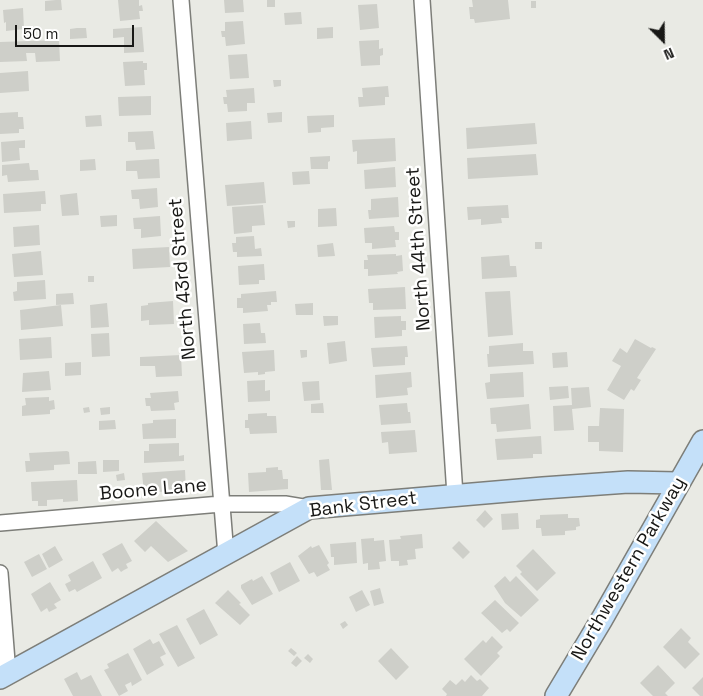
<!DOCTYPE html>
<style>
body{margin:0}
#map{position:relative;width:703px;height:696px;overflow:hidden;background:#e9eae4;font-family:"Space Grotesk",sans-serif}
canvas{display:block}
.north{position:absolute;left:638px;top:15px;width:50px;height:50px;-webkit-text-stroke:4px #fffffe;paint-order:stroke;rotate:157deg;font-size:14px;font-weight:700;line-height:20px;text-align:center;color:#181816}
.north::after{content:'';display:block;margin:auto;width:18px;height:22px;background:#181816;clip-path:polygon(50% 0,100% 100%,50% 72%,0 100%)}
.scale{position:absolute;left:15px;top:25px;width:119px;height:22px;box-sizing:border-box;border:2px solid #181816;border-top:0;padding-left:6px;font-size:15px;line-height:18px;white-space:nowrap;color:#181816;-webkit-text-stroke:4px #fffffe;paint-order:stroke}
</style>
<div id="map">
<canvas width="703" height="696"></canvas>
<div class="north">N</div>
<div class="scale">50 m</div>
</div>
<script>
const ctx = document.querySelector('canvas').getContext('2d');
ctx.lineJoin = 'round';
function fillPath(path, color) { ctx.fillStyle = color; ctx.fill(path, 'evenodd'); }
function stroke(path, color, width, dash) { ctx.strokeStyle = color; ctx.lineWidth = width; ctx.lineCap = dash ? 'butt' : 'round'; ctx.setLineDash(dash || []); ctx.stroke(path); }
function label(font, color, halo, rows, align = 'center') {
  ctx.font = font + ' "Space Grotesk",sans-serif'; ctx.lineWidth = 5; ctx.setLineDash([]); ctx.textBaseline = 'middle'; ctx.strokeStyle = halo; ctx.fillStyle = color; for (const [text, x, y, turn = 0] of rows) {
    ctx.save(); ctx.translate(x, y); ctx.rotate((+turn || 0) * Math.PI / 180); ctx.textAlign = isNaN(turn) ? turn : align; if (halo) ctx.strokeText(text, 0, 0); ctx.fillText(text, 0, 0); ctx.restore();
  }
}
const building = new Path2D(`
 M56,0H61L62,10L45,11V1Z
 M118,0H139V6L142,5L143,11H139L140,19L120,21Z
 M224,0H243L244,12L225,13Z
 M267,0H275V7H267Z
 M472,0H508L510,19L475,23L474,19H470V17L469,7H473Z
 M531,1H536V8H531Z
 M377,4L379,28L360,30L358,5Z
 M23,8L24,29L6,31V22L4,23L3,10Z
 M301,12L302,24L285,25L284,13Z
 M243,21L245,44L226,46L225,37H222L221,31H225V22Z
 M142,27L144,52L124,53V37L113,38V29Z
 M333,27V38L317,39V28Z
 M77,28H86L87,38L70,39V29Z
 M59,40L60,61L36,62L35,53H26L27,61L0,62V42Z
 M379,40V49L383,48V55L380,56V65L361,66L359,41Z
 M247,54L249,78L230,79L228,55Z
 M143,61V63H147V70H144L145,85L125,86L123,62Z
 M28,71L29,91L0,93V73Z
 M273,80H281V86L274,87Z
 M388,86L389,97H385V105L359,107L358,97H363L362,88Z
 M254,88L255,103H247V111L228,112L227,104H224L223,97H227L226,90Z
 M151,96V115L119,116L118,97Z
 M18,112V117H23L24,129H19V133L0,134V113Z
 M282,112V122L268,123L267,113Z
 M101,115L102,126L86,127L85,116Z
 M334,115V127L321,128V132L308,133L307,116Z
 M251,121L252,139L227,141L226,123Z
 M535,123L537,144L467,149L466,128Z
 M153,131L155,149L136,150L135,142H128V132Z
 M395,138L396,161L357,164V151L353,152L352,140Z
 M25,140V148H19L20,160L2,162L1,142Z
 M536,154L538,175L468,179L467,158Z
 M330,156V161L328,162V169H311L310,157Z
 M95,159L96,170L80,171V160Z
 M156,159H159L160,178L138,179L137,171H126V161Z
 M29,163L30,170H38L39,180L8,182L7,175L2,176V165Z
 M395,167L396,187L365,189L364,170Z
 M309,171L310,184L293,185L292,172Z
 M264,182L266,203L227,206L225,185Z
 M157,188L158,207L140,209L139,199H132L131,190Z
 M45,191L46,204H41V211L4,213L3,194Z
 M77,193L79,215L62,216L60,195Z
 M398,197L399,217L369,219L368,210H371V199Z
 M263,205L265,225L252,226V232L234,234L232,207Z
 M508,205L509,218H501L502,223L481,225V219L468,220L467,207Z
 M336,208L337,226L318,227V209Z
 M117,215V226L101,227L100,216Z
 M160,216L161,236L141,238V229H134L133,218Z
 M287,221H295V227L288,228Z
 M39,225L40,245L14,247L13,227Z
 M394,226L395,232H399V240H395L396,247L372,249V243H365L364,228Z
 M254,236L255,249L261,248L262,256L237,257V252H233L232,243H236V237Z
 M535,242H542V249H535Z
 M333,243L335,256L318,257L317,245Z
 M169,247L170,267L133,269L132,249Z
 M41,251L43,275L14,277L12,254Z
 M396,254V256L402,255L403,271L397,272L398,274L368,276V269H364V260H368L367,255Z
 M509,255L510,266H516L517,277L482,279L481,257Z
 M264,264L265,280H259V284L239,285L238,266Z
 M88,276H94V282H88Z
 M45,280L46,299L14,301L13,292L17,291V282Z
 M405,287L406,309L373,310V303H369L368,289Z
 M276,291L277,302H271V305H267L268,311L243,313V308H237V298H241V294Z
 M510,291L513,335L488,337L485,292Z
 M73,293L74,304L56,305V294Z
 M173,301L174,324L149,325V320L141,321V306L148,305V303Z
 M107,303L109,327L91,328L90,305Z
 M313,303V315H296L295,304Z
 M61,305L63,326L21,330L20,310Z
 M323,316H338V325L324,326Z
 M401,316V321H406V330H402V336L375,338L374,317Z
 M260,323L261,333H265L266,343L244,344L243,324Z
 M109,333L110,356L92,357L91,334Z
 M51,337L52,358L20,360L19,339Z
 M635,339L651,348L652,347L656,349L637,378L641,380L634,391L631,389L624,400L607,390L621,366L612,361L620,348L627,353Z
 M345,341L347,361L329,364L327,343Z
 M523,343V351H533L534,364L488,367L487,354H489V346Z
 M407,346L408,357H405V365L373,367L371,348Z
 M274,350L275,371L265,372V374L258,375V372L244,373L242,352Z
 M300,350H307V357L301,358Z
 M567,352L568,367L553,368L552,353Z
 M181,355L182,376L156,377L155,366H140V357Z
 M81,362V375L65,376V363Z
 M49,371L51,390L22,392L23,373Z
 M411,372L412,387L407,388L408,395L376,398L375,375Z
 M523,372L524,397L487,399L485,383L490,382V374Z
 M265,380V391L270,390V401L248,402L247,381Z
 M319,381L320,400L304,401L302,382Z
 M568,386L569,398L550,400L549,387Z
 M589,387L591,407L572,409L574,430L554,431L553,406L572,405L571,388Z
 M178,391L179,402L174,403L175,410L151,411L150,406H146L145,398H151L150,393Z
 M49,397V401L54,400L55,409L50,410V414L22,416V406L26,405L25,398Z
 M323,403L324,413H311V404Z
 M407,403L408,412H410L411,423L381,425L379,405Z
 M529,404L531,429L497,432L496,424H491L490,408Z
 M89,407L90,412L84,413L83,408Z
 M110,407V414L101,415L100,408Z
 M600,408L624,409L623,452L599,451V442H588V426H599Z
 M267,413V416H276L277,433L250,434L249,428H245V420H248V414Z
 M176,419V438L143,439L142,424L153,423V420Z
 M115,420L116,429L99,430V421Z
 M415,430L417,452L389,454L388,442L382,443L381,432Z
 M541,436L542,454H533V458L497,460L495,439Z
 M179,443V456L184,455V461L144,463V451H149V444Z
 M67,451L69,452L70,464L54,465V470L26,472L25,461H30L29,453Z
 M329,459L332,490H321L319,460Z
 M103,460H119V471L103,472Z
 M96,461L97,474H78V462Z
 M278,467V470H282L283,479H288V489L249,492L248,473L266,472V468Z
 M185,470L186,490L144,493L142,473Z
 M124,473L125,480L117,481L116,475Z
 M77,480L78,501L63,502V499L47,500V506H38V501H32L31,482Z
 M485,510L493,519L484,528L476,520Z
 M518,513L519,529L502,530L501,514Z
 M568,514V518H579L580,526L576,527V530L565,531V535L542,536L541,528H536V520L540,519V515Z
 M156,521L188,551L168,562L151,546L145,552L134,541Z
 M422,534L423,548L415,549L416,559L407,560L408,565L399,566V561H391L389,540L401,539L400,536Z
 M374,538V541L384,540L386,561L379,562L380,569L368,570V563L363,564L361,539Z
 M459,541L470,552L463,559L452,548Z
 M356,542L357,563L334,565V557H331L330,544Z
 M122,543L132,561L126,564L128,568L124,570L121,572L118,568L112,572L102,554Z
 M319,545L329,563L327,565L330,570L317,577L314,572L309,574L298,556L311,546L312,548Z
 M55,546L63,560L49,568L42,554Z
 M533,549L556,573L537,591L520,574L522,572L516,566Z
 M39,554L47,569L32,577L24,562Z
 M93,561L102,578L77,592L75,589L69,592L65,584L71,581L68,575Z
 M290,562L300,581L279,592L270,573Z
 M262,576L273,594L252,605L241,588V585L252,579L253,581Z
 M505,576L510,582L516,576L539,600L521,617L505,603L494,586Z
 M50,582L61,600L54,604L57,608L49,612L47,608L41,612L31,594Z
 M380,588L384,603L374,606L370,591Z
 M228,590L241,603L239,604L250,615L240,625L215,603Z
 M362,590L370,605L356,612L349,597Z
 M495,600L519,623L510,632L507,629L502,633L481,613Z
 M204,609L218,635L200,645L186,619Z
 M345,621L348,625L343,629L340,624Z
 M177,625L195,658L178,667L159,634Z
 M681,628L691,638L688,642L700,654L685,669L663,647Z
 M492,636L503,647L497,653L500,656L481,676L464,659L483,640L486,643Z
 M150,639L153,644L159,641L166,654L160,657L164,665L147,675L133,649Z
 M291,648L297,653L294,656L288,651Z
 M391,648L409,667L396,680L378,661Z
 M128,653L142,680L132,686L131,682L125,685L128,691L119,696L104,670L109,668L107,664Z
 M308,654L313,659L310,663L304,658Z
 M297,656L302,661L296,667L291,663Z
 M658,665L675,683L665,693L668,696H653L640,683Z
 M77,672L81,680L91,675L102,696H73L64,679Z
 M471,675L477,681L480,679L489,688L482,696H446L447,694L442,689L450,680L456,685L462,679L465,682Z
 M703,677V696H700L692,688Z`);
const street = new Path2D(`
 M181,0L226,555
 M422,0L455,495
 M0,523L221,504H285L309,508
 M0,573L8,674`);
const secondary = new Path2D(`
 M0,678L309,508L543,488L628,482L678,483
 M556,696L602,619L703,441`);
const streetNames = [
 ["North 44th Street",419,249,-94],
 ["North 43rd Street",183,279,-95],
 ["Boone Lane",153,490,-5],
 ["Bank Street",363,505,-7],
 ["Northwestern Parkway",629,569,-60]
];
fillPath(building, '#cecfc9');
stroke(street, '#7d7e79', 18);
stroke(secondary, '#7d7e79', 24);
stroke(street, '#fff', 15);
stroke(secondary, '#c4e0f9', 21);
label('19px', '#181816', '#fffffe', streetNames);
</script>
